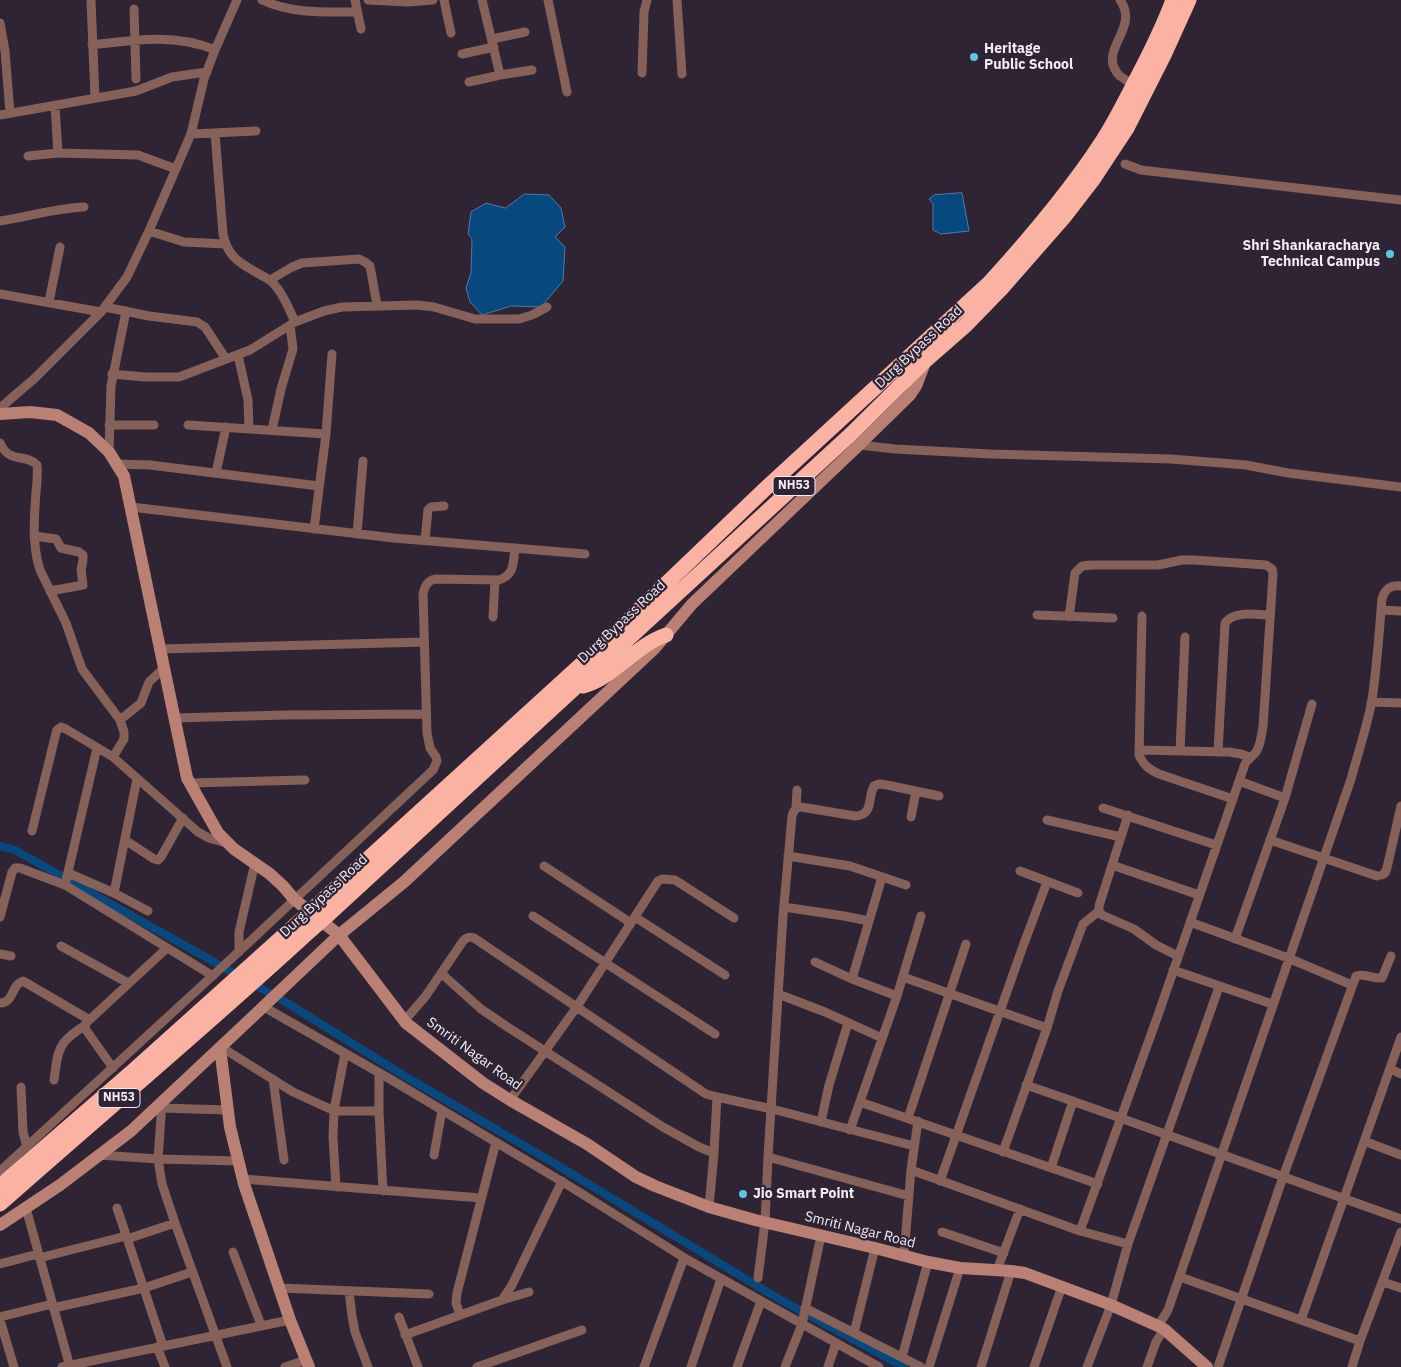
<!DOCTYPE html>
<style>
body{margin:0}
canvas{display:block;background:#2f2434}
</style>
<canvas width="1401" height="1367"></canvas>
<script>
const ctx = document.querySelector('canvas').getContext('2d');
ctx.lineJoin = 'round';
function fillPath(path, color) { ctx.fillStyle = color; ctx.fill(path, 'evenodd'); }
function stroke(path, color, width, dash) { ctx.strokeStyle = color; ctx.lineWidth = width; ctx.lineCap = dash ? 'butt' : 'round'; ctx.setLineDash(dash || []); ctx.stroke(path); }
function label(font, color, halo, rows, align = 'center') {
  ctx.font = font + ' "IBM Plex Sans",sans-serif'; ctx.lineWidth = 4.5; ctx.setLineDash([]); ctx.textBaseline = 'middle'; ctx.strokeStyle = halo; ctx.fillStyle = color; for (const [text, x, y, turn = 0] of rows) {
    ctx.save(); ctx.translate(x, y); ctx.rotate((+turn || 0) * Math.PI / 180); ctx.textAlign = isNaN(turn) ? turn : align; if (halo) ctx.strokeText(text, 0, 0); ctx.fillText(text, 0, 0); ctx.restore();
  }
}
const water = new Path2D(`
 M962,193L969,231L941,234L933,230V204L929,199L934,195Z
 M525,194L549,195L561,208L565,227L555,237L565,247L563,281L541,307L511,306L482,315L470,302L466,288L471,273L472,239L468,234L471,212L486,203L505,208Z`);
const canal = new Path2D(`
 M0,846L15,850L63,877
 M68,880L239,976
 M251,983L279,998L408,1078L547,1159L779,1299L904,1367`);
const street = new Path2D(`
 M91,0L95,98
 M262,0C292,14 325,12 357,12
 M355,0L361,29
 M368,0L408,2L433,0
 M444,0L451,33
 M482,0L500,75L532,70
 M548,0L567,92
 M677,0L682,74
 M1120,0C1141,29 1095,51 1120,76C1124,79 1129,82 1133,84
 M134,9L136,79
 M0,23L5,51L10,113
 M492,39L525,32
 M92,45C132,40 176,33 215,50
 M462,54L494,47
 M642,73L644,12L647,0
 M469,82L500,75
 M55,105L58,153
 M0,115L136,91L172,77L207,72
 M215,133L223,234C228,259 242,264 261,275C266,278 271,280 274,284C284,295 289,309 295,322
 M191,134L256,131
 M28,156L58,153L138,155L176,169
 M1125,164L1141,170L1401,200
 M0,221C28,217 56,208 84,207
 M149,231L184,242L225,244
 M270,280L292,267L302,263L359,259L365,262L370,266L377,305
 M0,294L101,312
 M49,302L60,247
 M105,307L149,316L197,322L205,327L226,359
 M238,355L248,400L249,428
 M112,374L145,377H179L250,350L295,322L308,317L324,311L342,307L417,305L434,307L475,319H519L532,315L547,307
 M0,408L35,378L101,312L127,277L149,231L191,134L204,79L215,50L237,0
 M109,425H154
 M188,425L326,434
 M272,430L281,389L293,349L290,325
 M0,443C9,464 26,453 37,465C38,474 37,483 36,492C34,519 32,545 40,570L66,623L82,669L120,720L124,732V739L113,757
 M859,445L895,449L991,454L1171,459L1246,465L1288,473L1401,487
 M109,452L111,386L126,311
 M116,464L150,465L319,486
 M216,473L226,427
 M131,507L394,538L585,554
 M314,529L326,434L332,354
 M357,534L363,461
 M34,536L56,539L61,548L79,552L83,555V560L81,570L83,585L50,591
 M425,540L428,510L431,507L444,506
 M1381,610L1401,611
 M1037,615L1113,618
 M1142,616L1139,755C1144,766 1149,769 1159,774L1233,799
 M493,617L495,580
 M1069,617L1075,573L1082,566L1091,565H1158L1182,560H1194L1266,565L1272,569L1273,574L1263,727C1261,736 1261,745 1256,752C1253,756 1248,759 1245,764L1157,1018L1080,1231
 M160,649L424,642
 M1371,702L1401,703
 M175,718L285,715L426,714
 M120,720L141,703L149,682L164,668
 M1139,750L1229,752L1241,754L1249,757
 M1180,751L1185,637
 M1218,752L1225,623C1235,610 1256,615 1270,615
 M1239,781L1285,798
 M191,783L305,780
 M796,808L797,790
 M1103,808L1216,845
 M1128,815L1099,906V911L1102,915L1134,929L1156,945L1178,956
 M911,817L916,791
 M1047,820L1121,837
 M32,831L56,733L57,730L61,727L66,729L113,757L198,832L209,838L226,843
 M125,840L154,859L158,860L161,857L183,818
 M1270,840L1377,876
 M788,856L850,866L906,885
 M1112,865L1199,895
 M544,866L631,923
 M1020,871L1078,893
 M68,873L114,893L148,911
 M1382,875L1385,873L1387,868L1401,806
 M65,885L97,748
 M114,893L137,779
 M784,907L844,916L869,921
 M533,916L715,1034
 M0,917L12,872L15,868H20L65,885L213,976
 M635,917L725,975
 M1190,922L1288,958L1352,985
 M1235,939L1285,798L1312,704
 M61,946L128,983
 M239,952V932L255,863
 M0,954L11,956
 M815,962L852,979L897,996
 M1173,970L1272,1004
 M442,974L481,1009L506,1026L663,1127L699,1147L714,1153
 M903,977L1047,1028
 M852,979L882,877
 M778,994L825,1012L882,1038
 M0,1003C14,1003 11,985 23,981L88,1019
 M264,1007L390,1079L566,1184L688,1260L879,1367
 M404,1021L425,997L463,941C466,938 469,936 474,938L706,1094L717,1097L772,1109L914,1146
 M221,1047L293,1092L328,1108L337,1111H379
 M113,1068L86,1030L85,1025L86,1023L167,948
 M1390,1069L1401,1074
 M379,1073V1111L383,1191
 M273,1079L284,1160
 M54,1080C56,1069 56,1053 63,1044C68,1036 77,1031 85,1025
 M1026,1085C1152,1128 1276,1175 1401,1219
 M21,1087L23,1132L27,1147
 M510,1100L576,1008L658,881L662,879L675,880L734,918
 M162,1102L158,1159L162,1184L175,1223L227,1367
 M860,1102L1098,1184
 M161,1108L228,1110
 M908,1118L966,944
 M821,1122L829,1085L848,1023
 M850,1130L897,996L921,916
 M1364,1141L1401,1155
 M1003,1152L1047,1028L1058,991L1083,924L1099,911
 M99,1155L158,1159L238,1161
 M434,1155L442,1110
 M768,1157L909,1196
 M1051,1168L1073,1101
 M911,1170L1080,1231L1128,1244
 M0,1171L245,946L433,770L437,761L436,757L430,748L427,733L423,594C425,586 427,581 435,579L499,580C515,575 513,562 515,548
 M243,1179L481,1198
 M940,1181L1022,949L1047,882
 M336,1187L333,1137L334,1110L345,1053
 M709,1207L714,1153L717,1097
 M26,1208L70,1367
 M117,1208L163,1346
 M942,1232L1004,1253
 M127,1239L175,1223
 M233,1252L261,1325
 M904,1255L911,1170L918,1121
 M39,1258L126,1236
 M0,1264L38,1254
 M997,1270L1020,1209
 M1180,1277L1360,1341
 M758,1278L765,1222L768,1157L783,916L792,816C794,810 795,808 801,807L855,816C874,815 867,799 874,786L879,784L887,785L939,796
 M1383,1282L1401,1288
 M280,1288L429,1294
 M349,1291L352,1316L355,1332L368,1367
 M502,1300L512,1285L562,1181
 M53,1308L144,1288L192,1272
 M805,1308L921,1367
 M460,1315L456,1303L457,1293L496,1142
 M0,1317L52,1304
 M399,1317L418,1367
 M0,1320L14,1367
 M1301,1320L1401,1037
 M1158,1326L1168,1310L1351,779C1358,753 1367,727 1372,700C1377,667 1379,633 1382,599C1385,589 1390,585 1401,586
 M854,1333L875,1248
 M405,1335L502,1300L529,1292
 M157,1347L165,1367
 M902,1357L928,1262
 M62,1367L290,1320
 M285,1367L306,1360
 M477,1367L582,1330
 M644,1367L684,1258
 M691,1367L721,1279
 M737,1367L761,1301
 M785,1367L802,1324L821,1236
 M828,1367L836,1343
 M929,1367L960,1268
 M981,1367L1011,1271
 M1034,1367L1062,1286
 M1087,1367L1111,1305L1128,1244L1219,987
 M1147,1367L1156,1342L1164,1329
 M1218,1367L1283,1177L1356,976C1364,973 1373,979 1382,978L1391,956
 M1352,1367L1360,1341L1401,1232`);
const secondary = new Path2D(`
 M0,414L30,412L57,415L89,433L109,452L124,476L187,778L218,833L234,849L270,874L283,886L294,899L339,935L406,1023L483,1083L510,1100L587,1144L636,1177L655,1186L709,1207L755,1220L875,1248L928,1262L960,1268L1011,1271L1025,1273L1111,1305L1158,1326L1164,1329L1207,1367
 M220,1048L230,1127L244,1184L290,1320L309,1367
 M0,1225L60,1185L131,1131L245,1024L339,935L404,882L655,648L692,604L859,445L910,395L916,386L926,360`);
const highway = new Path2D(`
 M583,686C615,677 634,646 666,635
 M317,905L599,648L765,489L989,283C1030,238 1070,191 1103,140C1116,120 1127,97 1138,76C1151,51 1163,27 1173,0
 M328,915L850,435L926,360L966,325L1001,289L1065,216L1092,181L1127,128L1165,53L1189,0
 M0,1186L134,1070L303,918
 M0,1204C104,1112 210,1023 312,929`);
const highwayBridge = new Path2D(`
 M303,918L317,905
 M312,929L328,915`);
const markers = [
 [974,57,5,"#58c9e3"],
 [1390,254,5,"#58c9e3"],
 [743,1194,5,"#58c9e3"]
];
const shields = [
 [794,486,42],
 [119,1098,42]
];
const shieldNames = [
 ["NH53",794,486],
 ["NH53",119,1098]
];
const poiNames = [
 ["Heritage",984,49],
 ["Public School",984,65],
 ["Shri Shankaracharya",1380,246,"right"],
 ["Technical Campus",1380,262,"right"],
 ["Jio Smart Point",753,1194]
];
const streetNames = [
 ["Durg Bypass Road",919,347,-43],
 ["Durg Bypass Road",622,622,-43],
 ["Durg Bypass Road",324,896,-43],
 ["Smriti Nagar Road",474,1054,36],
 ["Smriti Nagar Road",860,1230,14]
];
fillPath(water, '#07497f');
stroke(water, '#4e7aa3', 1);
stroke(canal, '#07497f', 8);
stroke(street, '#856159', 9);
stroke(secondary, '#b98073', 12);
stroke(highway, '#fab3a2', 15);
stroke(highwayBridge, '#fab3a2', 15);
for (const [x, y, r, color] of markers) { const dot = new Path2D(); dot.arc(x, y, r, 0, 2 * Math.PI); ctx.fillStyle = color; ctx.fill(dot); stroke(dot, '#2f2434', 2); }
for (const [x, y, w] of shields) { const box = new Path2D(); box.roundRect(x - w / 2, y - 9.5, w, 19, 4); ctx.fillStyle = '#2f2434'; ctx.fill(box); stroke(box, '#f3ecf6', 1); }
label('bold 12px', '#f3ecf6', null, shieldNames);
label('bold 14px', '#f3ecf6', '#2f2434', poiNames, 'left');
label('14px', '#f3ecf6', '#2f2434', streetNames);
</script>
